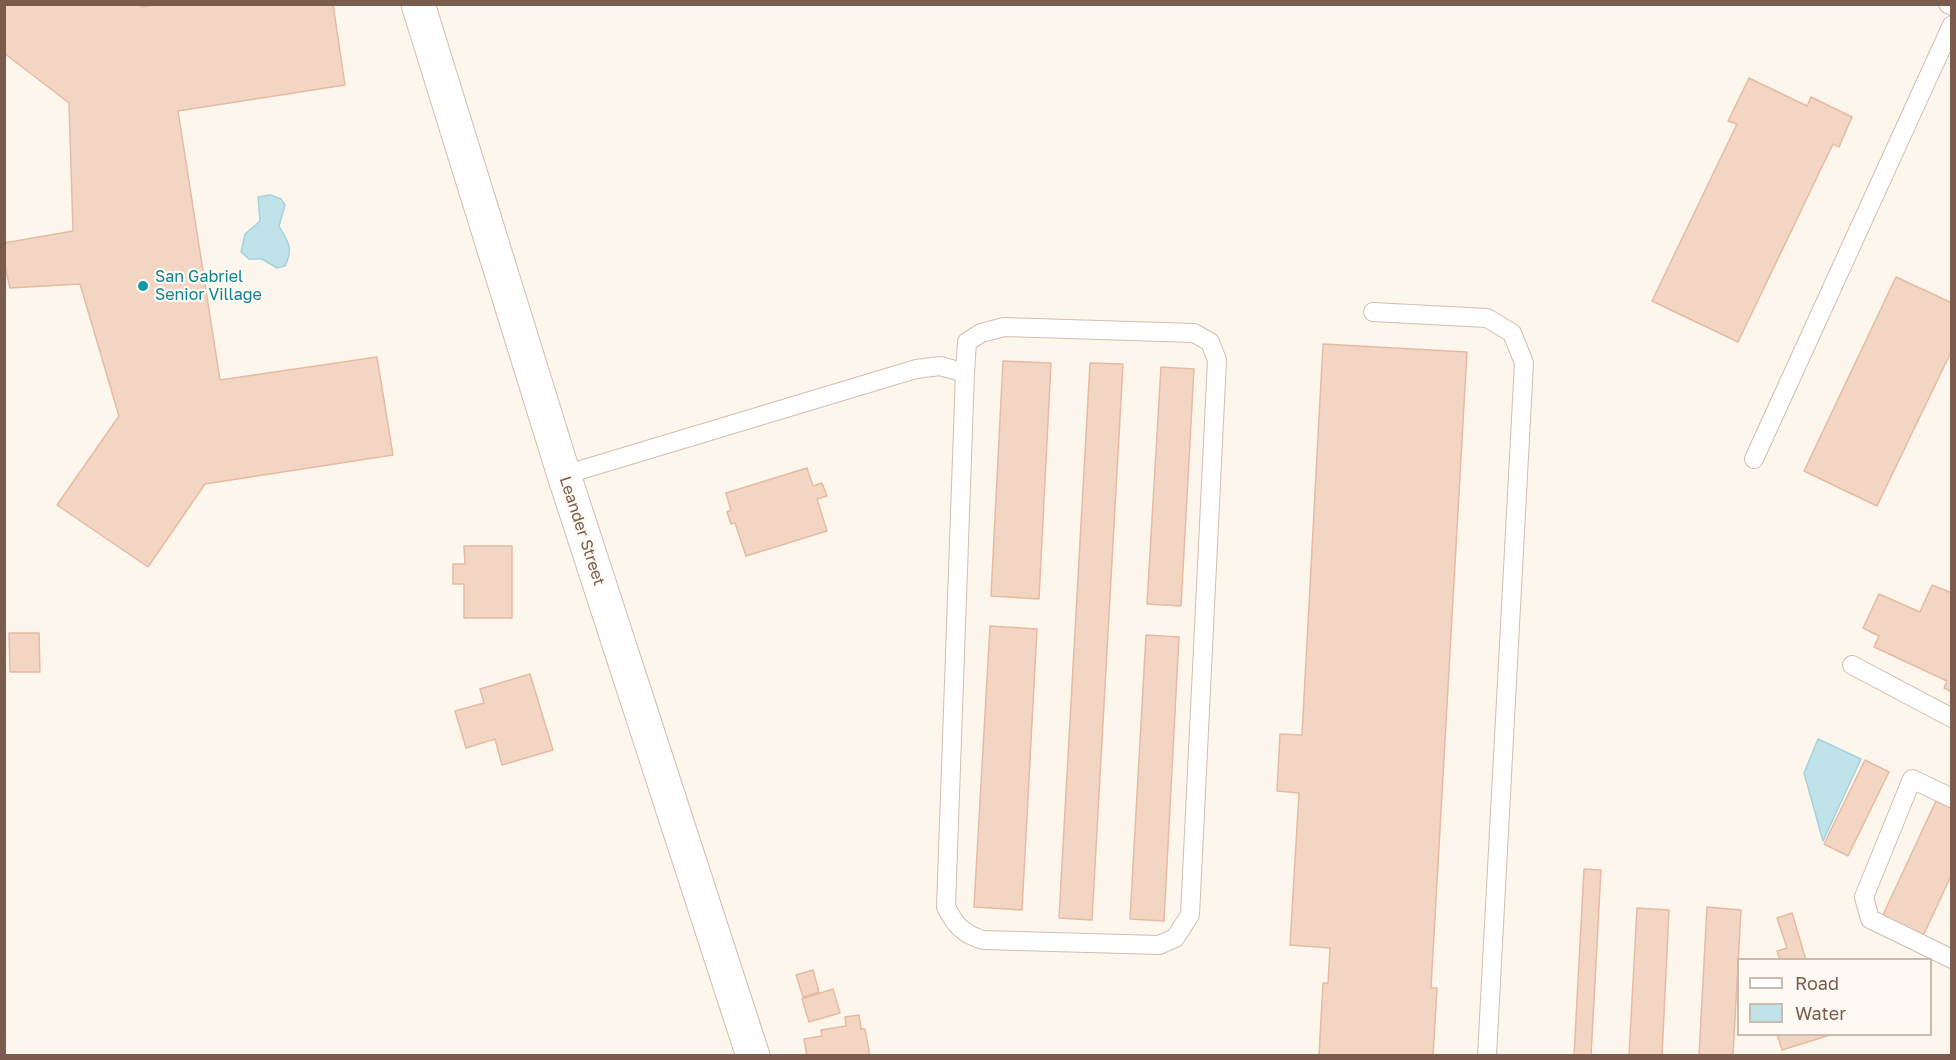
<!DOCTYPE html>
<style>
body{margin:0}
#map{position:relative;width:1956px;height:1060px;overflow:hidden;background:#fdf6ec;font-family:"Golos Text",sans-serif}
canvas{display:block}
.frame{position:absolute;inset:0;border:6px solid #7a5c4d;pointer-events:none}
.legend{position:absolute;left:1737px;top:958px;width:195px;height:78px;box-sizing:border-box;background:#fffaf3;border:2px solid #cabbb1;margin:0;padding:8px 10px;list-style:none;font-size:18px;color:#7a5c4d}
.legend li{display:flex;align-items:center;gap:12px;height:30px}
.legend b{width:30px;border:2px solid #cabbb1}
</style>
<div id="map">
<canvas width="1956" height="1060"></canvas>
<div class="frame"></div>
<ul class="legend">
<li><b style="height:8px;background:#fff"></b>Road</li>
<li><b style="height:16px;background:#bfe3e8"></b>Water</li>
</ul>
</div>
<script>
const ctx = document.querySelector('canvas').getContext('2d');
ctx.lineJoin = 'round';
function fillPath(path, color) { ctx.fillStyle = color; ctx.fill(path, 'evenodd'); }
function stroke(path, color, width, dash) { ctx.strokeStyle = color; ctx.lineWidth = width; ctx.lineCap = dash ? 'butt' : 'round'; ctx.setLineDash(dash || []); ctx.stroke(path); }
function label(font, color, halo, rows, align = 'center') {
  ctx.font = font + ' "Golos Text",sans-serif'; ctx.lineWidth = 4.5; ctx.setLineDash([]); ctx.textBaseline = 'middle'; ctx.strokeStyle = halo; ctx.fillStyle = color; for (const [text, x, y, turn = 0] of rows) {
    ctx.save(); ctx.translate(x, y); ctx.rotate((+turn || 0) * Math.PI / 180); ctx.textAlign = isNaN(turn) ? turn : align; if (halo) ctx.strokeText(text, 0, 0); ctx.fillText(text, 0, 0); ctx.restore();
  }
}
const water = new Path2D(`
 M270,195L281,199L285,205L279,226C288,242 294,248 285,266L277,268L262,259H249L241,252L245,234L260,221L258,197Z
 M1818,739L1861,759L1823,841L1804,773Z`);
const building = new Path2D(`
 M4,4H138L142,7L158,4H333L345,85L178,111L220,380L377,357L393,455L205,484L148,567L57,505L119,416L80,284L10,288L4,262V243L73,231L69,103L4,53Z
 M1749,78L1807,106L1811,97L1852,117L1839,147L1833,144L1738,342L1652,301L1737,124L1728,121Z
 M1896,277L1952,303V350L1877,506L1804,471Z
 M1323,344L1467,352L1431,988H1437L1433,1056H1319L1323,983H1328L1330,948L1290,945L1299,793L1277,791L1280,734L1302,735Z
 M1003,361L1051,363L1039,599L991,596Z
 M1090,363L1123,364L1092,920L1059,918Z
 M1161,367L1194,369L1181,606L1147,604Z
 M807,468L813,486L822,483L827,496L817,499L827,531L746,556L735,523L731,524L727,512L731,510L726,493Z
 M464,546H512V618H464V584H453V564H465Z
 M1932,585L1952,593V692L1944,688L1947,681L1874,647L1879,636L1863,628L1879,594L1920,612Z
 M990,626L1037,629L1022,910L974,907Z
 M9,633H39L40,672H10Z
 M1146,635L1179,637L1164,921L1130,919Z
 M530,674L553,750L502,765L495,739L466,748L455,711L484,703L480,689Z
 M1865,760L1889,772L1848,856L1824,844Z
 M1936,801L1952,808V874L1923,936L1882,917Z
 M1584,869L1601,870L1591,1056H1574Z
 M1707,907L1741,910L1733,1056H1699Z
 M1637,908L1669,910L1662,1056H1629Z
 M1792,913L1806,960H1780L1777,951L1787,948L1777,918Z
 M813,970L819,992L803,997L796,975Z
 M833,989L840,1013L809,1022L802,999Z
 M859,1015L861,1029H865L870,1056H807L804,1039L822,1036L821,1030L846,1026L845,1017Z
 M1777,1034H1830V1035L1782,1050Z`);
const lane = new Path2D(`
 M1948,4L1952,6
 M1373,312L1487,318L1512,333L1524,363L1487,1056
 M1754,459L1952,25
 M564,475L916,369L940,366L965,373L946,907C955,925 963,934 983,940L1159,945L1175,938L1190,915L1217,360L1210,342L1194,333L1004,327L981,333L967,342L965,373
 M1852,665L1952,718
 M1952,798L1912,779L1864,897L1870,919L1952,959`);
const street = new Path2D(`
 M418,4L564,475L753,1056`);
const markers = [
 [143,286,6,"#0f9aa8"]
];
const cultureNames = [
 ["San Gabriel",155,277],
 ["Senior Village",155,295]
];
const streetNames = [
 ["Leander Street",582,531,72]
];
fillPath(water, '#bfe3e8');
stroke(water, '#a5d3da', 1.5);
fillPath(building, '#f3d5c3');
stroke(building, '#e6bba3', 1.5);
stroke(lane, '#d1beb0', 20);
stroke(street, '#d1beb0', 35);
stroke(lane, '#fff', 18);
stroke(street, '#fff', 33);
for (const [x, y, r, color] of markers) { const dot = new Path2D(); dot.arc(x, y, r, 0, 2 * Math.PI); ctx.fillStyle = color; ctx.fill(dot); stroke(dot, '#fffaf3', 2); }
label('16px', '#0d838f', '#fffaf3', cultureNames, 'left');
label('16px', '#7a5c4d', '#fffaf3', streetNames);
</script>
